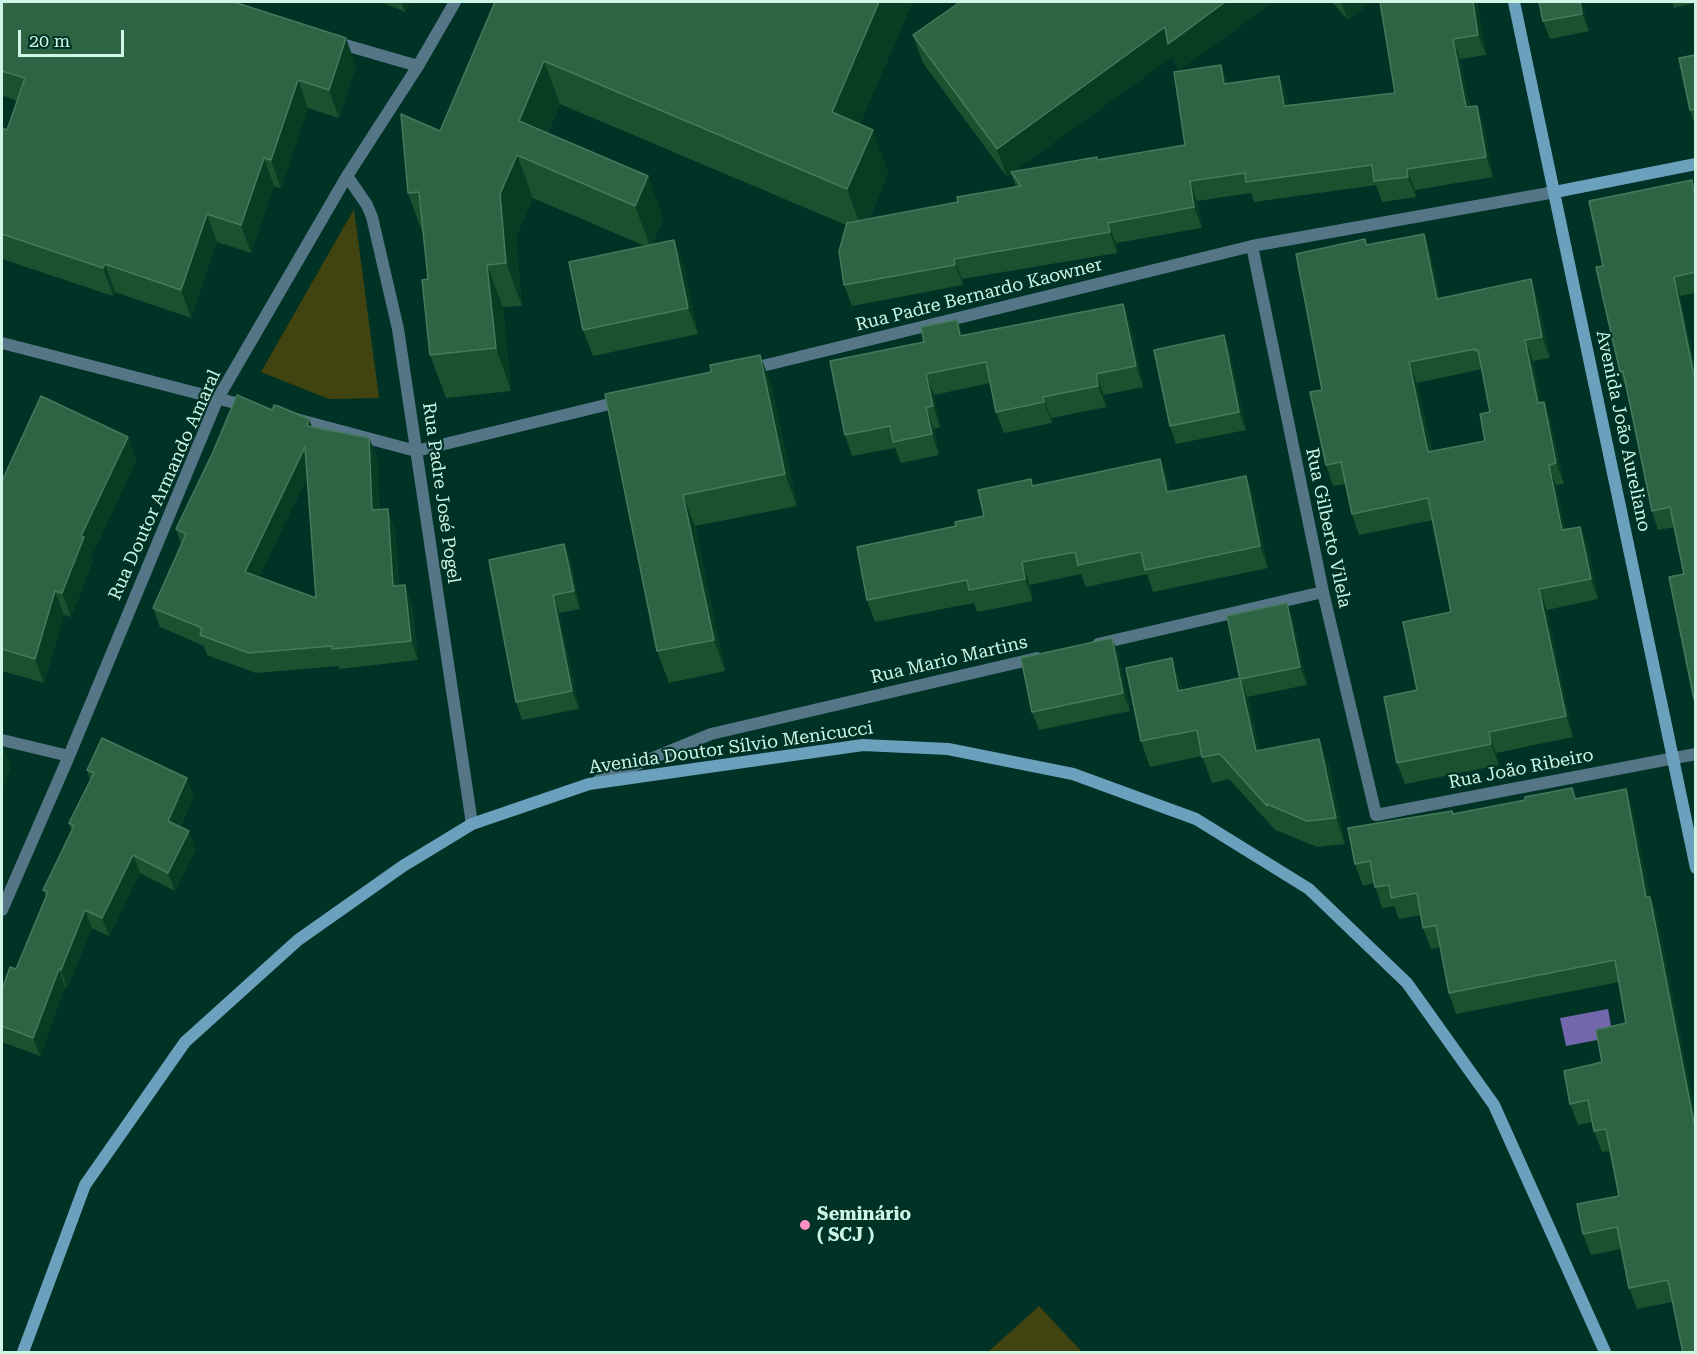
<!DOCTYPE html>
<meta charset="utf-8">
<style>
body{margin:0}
#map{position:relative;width:1697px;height:1354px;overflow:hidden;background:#003226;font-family:"Roboto Serif",serif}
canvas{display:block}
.frame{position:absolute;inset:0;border:3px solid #cdf6e7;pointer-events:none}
.scale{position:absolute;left:18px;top:30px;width:106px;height:27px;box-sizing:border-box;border:3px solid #cdf6e7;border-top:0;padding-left:8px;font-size:18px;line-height:21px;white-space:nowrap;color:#cdf6e7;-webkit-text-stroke:4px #003226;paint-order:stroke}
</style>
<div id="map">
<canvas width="1697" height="1354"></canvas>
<div class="frame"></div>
<div class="scale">20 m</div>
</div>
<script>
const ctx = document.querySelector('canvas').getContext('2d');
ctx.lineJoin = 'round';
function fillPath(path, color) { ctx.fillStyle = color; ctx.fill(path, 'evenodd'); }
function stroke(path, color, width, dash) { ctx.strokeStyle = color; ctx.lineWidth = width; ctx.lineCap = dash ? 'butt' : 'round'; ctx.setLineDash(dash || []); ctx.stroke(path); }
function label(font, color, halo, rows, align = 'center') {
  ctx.font = font + ' "Roboto Serif",serif'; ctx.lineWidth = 4.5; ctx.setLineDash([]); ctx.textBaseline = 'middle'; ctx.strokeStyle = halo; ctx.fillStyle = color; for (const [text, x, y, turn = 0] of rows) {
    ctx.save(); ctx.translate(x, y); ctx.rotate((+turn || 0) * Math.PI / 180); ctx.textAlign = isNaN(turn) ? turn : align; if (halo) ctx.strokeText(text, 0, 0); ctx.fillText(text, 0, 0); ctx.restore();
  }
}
const green = new Path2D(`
 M354,209L379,398L329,399L261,372Z
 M1039,1306L1082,1352H988Z`);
const water = new Path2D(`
 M1608,1009L1613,1037L1566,1046L1560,1018Z`);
const street = new Path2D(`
 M335,42L418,66
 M347,176L367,205L372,217L398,329L472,824
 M1252,246L1323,592L1376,815L1696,754
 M2,343L247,406
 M750,369L1252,246L1555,192
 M296,419L416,451L622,401
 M1098,644L1323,592
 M2,740L69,756
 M599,780L711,734L1037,658
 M2,910L69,756L218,398L347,176L418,66L455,2`);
const secondary = new Path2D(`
 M1514,2L1696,868
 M1555,192L1696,164
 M23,1352L85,1185L185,1042L298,940L403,866L472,824L589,784L863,745L948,749L1073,774L1196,819L1309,889L1407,983L1494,1105L1605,1352`);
const wall = new Path2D(`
 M2,2L356,66L339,118L308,108L281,189L274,186L251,253L217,242L191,318L115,292L113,296L2,259V128L7,130L17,101L2,95Z
 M381,2H410L405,12Z
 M495,2L861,124L888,172L869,219L958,202L1016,187L1011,173L1007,177L923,63L913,35L1273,2L1178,71L1172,57L1013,172L1098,159L1185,145L1228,83L1287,96L1288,105L1395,93L1477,2L1486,55L1460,59L1470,107L1484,126L1493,177L1415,190L1416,197L1382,202L1376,185L1254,202L1251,193L1197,201L1202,228L1116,243L1117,253L962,279L963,285L852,306L844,285L846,225L560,104L548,133L648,176L663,219L652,245L674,240L684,267L698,334L593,356L583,330L645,246L533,198L516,237L522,306L503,307L511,391L446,398L430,355L428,279L423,234L408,193L440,131Z
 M1332,2H1371L1348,20Z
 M1539,2H1582L1589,31L1550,39L1543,21Z
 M1672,2H1695V3L1674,8Z
 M1695,55V126L1690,110Z
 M1695,190V293L1680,296L1695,369V704L1694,699L1684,574L1674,527L1658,530L1652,511L1627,391L1620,372L1603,266Z
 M1365,239L1367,245L1431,255L1440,298L1538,300L1550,358L1533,361L1541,402H1544L1551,423L1564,484L1556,485L1565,530L1580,527L1588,547L1598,599L1547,610L1573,737L1496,753L1499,765L1405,784L1397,763L1417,690L1451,612L1433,520L1359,535L1352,514L1345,484L1333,486L1326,465L1322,390ZM1482,369L1490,412L1485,441L1432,451L1417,383Z
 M1123,304L1131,325L1143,387L1104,395L1106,407L1051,418L1052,423L1004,433L996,412L990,383L934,395L940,427L934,429L939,455L901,463L895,448L852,456L845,435L963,335Z
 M1224,335L1230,353L1246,430L1176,444L1170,426Z
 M760,355L772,387L797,506L695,526L725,671L669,683L657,651L605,394L711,372Z
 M312,427L377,457L379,510L395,529L399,585L412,604L418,660L339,669L338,666L256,673L207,655L204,646L160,627L153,608L181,544L176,529ZM307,477L316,598L259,577Z
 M128,437L136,461L91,557L93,561L71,617L64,615L44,683L2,671V481Z
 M1168,481L1170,492L1254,498L1268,568L1153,592L1147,574L1086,587L1081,574L1030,585L1033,601L977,612L974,603L875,622L867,600L956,526L984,516L1033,486Z
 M564,544L571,562L580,609L559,613L579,709L522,720L516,702Z
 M1293,621L1307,685L1247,697L1250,704L1259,751L1329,765L1345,844L1317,847L1276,830L1277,832L1229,779L1212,783L1202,756L1150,767L1141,741L1181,684L1182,691L1240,679Z
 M1112,638L1119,656L1130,711L1039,730L1032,712Z
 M87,770L194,796L180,827L196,849L175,891L140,873L109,936L92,928L67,988L65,987L40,1056L2,1042V990L16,969L46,897L43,890L71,831L69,823L90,780Z
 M1572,788L1576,798L1633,810L1650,897L1658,918L1672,1302L1637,1309L1629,1288L1621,1249L1591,1255L1583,1234L1619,1196L1610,1151L1602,1152L1594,1131L1592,1122L1578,1125L1570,1104L1602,1062L1626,1023L1619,982L1456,1014L1449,993L1440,947L1431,949L1423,928L1421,915L1399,919L1394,906L1382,908L1374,883L1363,886L1355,864L1453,814L1525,800Z`);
const shadedWall = new Path2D(`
 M401,2H410L405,12Z
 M879,2H913L847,155L832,112Z
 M1225,2H1273L1178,71L1172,57L1007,177L997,149L1165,27Z
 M1341,2H1371L1348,20Z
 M1473,2H1477L1486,55L1478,35Z
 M1580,2H1582L1589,31L1582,14Z
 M346,38L356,66L339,118L329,90Z
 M1453,39L1460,59L1474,128L1466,107Z
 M544,61L560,104L534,164L519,121Z
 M1221,65L1229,85L1224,84Z
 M1279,76L1287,96L1291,126L1284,106Z
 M298,80L308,108L281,189L271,160Z
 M1477,106L1484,126L1493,177L1486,157Z
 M873,130L888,172L863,232L847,189Z
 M517,155L533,198L516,237L522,306L506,263L500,194Z
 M264,158L274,186L251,253L241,225Z
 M1407,169L1415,190L1416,197L1408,177Z
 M648,176L663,219L651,249L635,206Z
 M1190,181L1197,201L1202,228L1194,207Z
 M207,214L217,242L191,318L181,290Z
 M1108,223L1116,243L1117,253L1110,232Z
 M1424,234L1431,255L1445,320L1437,299Z
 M674,240L684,267L698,334L688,308Z
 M954,259L962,279L963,285L955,265Z
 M105,264L115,292L113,296L103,268Z
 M487,265L503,307L511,391L496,348Z
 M1674,277L1680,296L1695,369V382Z
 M1531,279L1538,300L1550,358L1542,337Z
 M1123,304L1131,325L1143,387L1136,366Z
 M957,320L965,341L960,336Z
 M1224,335L1230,353L1246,430L1239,412Z
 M1525,340L1533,361L1546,424L1538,403Z
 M760,355L772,387L797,506L785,474Z
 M1409,362L1417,383L1436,473L1428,452Z
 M926,374L934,395L940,427L933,406Z
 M1096,374L1104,395L1106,407L1098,386Z
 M1043,397L1051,418L1052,423L1044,402Z
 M1544,402L1551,423L1564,484L1556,463Z
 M926,407L934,429L939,455L932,434Z
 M309,419L317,439L307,426Z
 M128,437L136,461L91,557L93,561L71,617L62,593L81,536Z
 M369,438L377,457L379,530L372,510Z
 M305,447L313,466L252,592L245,572Z
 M1160,459L1168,481L1175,515L1167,492Z
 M1549,465L1556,485L1570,551L1562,530Z
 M1246,476L1254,498L1268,568L1260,546Z
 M683,495L695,526L725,671L714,640Z
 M388,509L395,529L400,606L393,586Z
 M1580,527L1588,547L1598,599L1591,579Z
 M564,544L571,562L580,609L574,591Z
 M1022,562L1030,585L1033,601L1025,579Z
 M405,585L412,604L418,660L411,641Z
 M1539,589L1547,610L1573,737L1566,716Z
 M55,591L64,615L44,683L35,659Z
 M553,595L559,613L579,709L572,691Z
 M1287,603L1293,621L1307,685L1300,667Z
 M1112,638L1119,656L1130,711L1123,693Z
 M1172,658L1181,684L1188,717L1178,691Z
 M1240,678L1250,704L1265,777L1256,751Z
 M1489,732L1496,753L1499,765L1491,744Z
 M1319,739L1329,765L1345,844L1336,818Z
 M2,743L11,767L2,793Z
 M187,778L194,796L174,838L168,821Z
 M1626,789L1633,810L1654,918L1646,897Z
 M189,831L196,849L175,891L168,873Z
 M133,855L140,873L109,936L102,918Z
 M1650,897L1658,918L1695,1110V1128Z
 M85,910L92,928L67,988L61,970Z
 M59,969L65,987L40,1056L33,1038Z`);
const building = new Path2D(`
 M2,2H234L346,38L329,90L298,80L271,160L264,158L241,225L207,214L181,290L105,264L103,268L2,234V128L7,130L25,78L2,71Z
 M495,2H879L832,112L873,130L847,189L544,61L519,121L648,176L635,206L517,155L500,194L506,263L487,265L496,348L430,355L422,280L428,279L419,192L408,193L401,114L440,131Z
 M960,2H1225L1168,44L1165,27L997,149L913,35Z
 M1380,2H1473L1478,35L1453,39L1466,107L1477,106L1486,157L1407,169L1408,177L1374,181L1372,165L1246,182L1245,173L1190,181L1194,207L1108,223L1110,232L954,259L955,265L844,285L839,251L847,223L958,202L957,197L1021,186L1011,172L1097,157V160L1185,145L1174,72L1221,65L1224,84L1279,76L1284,106L1395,93Z
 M1539,2H1580L1582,14L1543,21Z
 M1695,55V109L1690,110L1679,58Z
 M1692,180L1695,199V272L1674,277L1695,380V699H1694L1669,577L1684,574L1670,507L1652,511L1623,371L1620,372L1596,267L1603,266L1589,201Z
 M1424,234L1437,299L1531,279L1542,337L1525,340L1538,403L1544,402L1556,463L1549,465L1562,530L1580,527L1591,579L1539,589L1566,716L1489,732L1491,744L1397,763L1384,697L1417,690L1403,622L1451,612L1428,498L1352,514L1341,462L1326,465L1310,392L1322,390L1296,254L1365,239L1366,245ZM1475,349V351L1478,350L1490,412L1480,414L1485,441L1428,452L1409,362Z
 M674,240L688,308L583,330L569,262Z
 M1123,304L1136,366L1096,374L1098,386L1043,397L1044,402L996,412L986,362L926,374L933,406L926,407L932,434L893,442L890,426L845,435L830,361L924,342L921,327L957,320L960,336Z
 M1224,335L1239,412L1170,426L1154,350Z
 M760,355L785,474L683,495L714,640L657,651L605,394L711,372L710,365Z
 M237,395L272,410L274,405L278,406L309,419L307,426L369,438L372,510L388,509L393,586L405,585L411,641L332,649V646L249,653L200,635L202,628L153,608L186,534L176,529L213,452ZM305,447L316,598L245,572Z
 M41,396L128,437L81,536L84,537L62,593L55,591L35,659L2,649V481Z
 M1160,459L1167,492L1246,476L1260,546L1145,570L1141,552L1078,565L1075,552L1022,562L1025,579L969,590L967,580L867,600L857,547L956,526L955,522L984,516L978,490L1031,479L1032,486Z
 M564,544L574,591L553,595L572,691L516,702L489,560Z
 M1287,603L1300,667L1240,679L1227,616Z
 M1112,638L1123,693L1032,712L1021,658Z
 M1172,658L1178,691L1240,678L1256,751L1319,739L1336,818L1307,821L1267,804V806L1220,754L1202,757L1197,730L1141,741L1126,668Z
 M102,738L187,778L168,821L189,831L168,873L133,855L102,918L85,910L61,970L59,969L33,1038L2,1026V990L10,967L16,969L48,892L43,890L74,826L69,823L94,773L87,770Z
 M1572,788L1575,799L1626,789L1646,897H1650L1695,1128V1353H1683L1668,1280L1629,1288L1617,1227L1583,1234L1577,1204L1619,1196L1606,1129L1594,1131L1588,1100L1570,1104L1564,1071L1602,1062L1596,1030L1626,1023L1615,960L1449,993L1436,925L1423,928L1417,893L1391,898L1389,885L1375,887L1370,861L1355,864L1348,828L1452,811L1453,814L1525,800V797Z`);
const markers = [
 [805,1225,6,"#fc8fc3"]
];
const streetNames = [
 ["Rua Padre Bernardo Kaowner",979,295,-14],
 ["Avenida João Aureliano",1623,431,78],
 ["Rua Doutor Armando Amaral",165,485,-66],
 ["Rua Padre José Pogel",441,493,82],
 ["Rua Gilberto Vilela",1328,528,78],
 ["Rua Mario Martins",949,660,-13],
 ["Avenida Doutor Sílvio Menicucci",731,748,-8],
 ["Rua João Ribeiro",1521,769,-11]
];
const poiNames = [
 ["Seminário",817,1215],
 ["( SCJ )",817,1236]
];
fillPath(green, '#414310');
fillPath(water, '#7367ab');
stroke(street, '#557687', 12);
stroke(secondary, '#6ba1bd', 12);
fillPath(wall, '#1b512f');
fillPath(shadedWall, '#083d23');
fillPath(building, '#2e6343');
stroke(building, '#477a5c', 1.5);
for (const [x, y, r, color] of markers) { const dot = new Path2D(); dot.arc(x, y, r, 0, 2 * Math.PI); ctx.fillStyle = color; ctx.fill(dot); stroke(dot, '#003226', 2); }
label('18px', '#cdf6e7', '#003226', streetNames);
label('bold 18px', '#cdf6e7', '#003226', poiNames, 'left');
</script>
